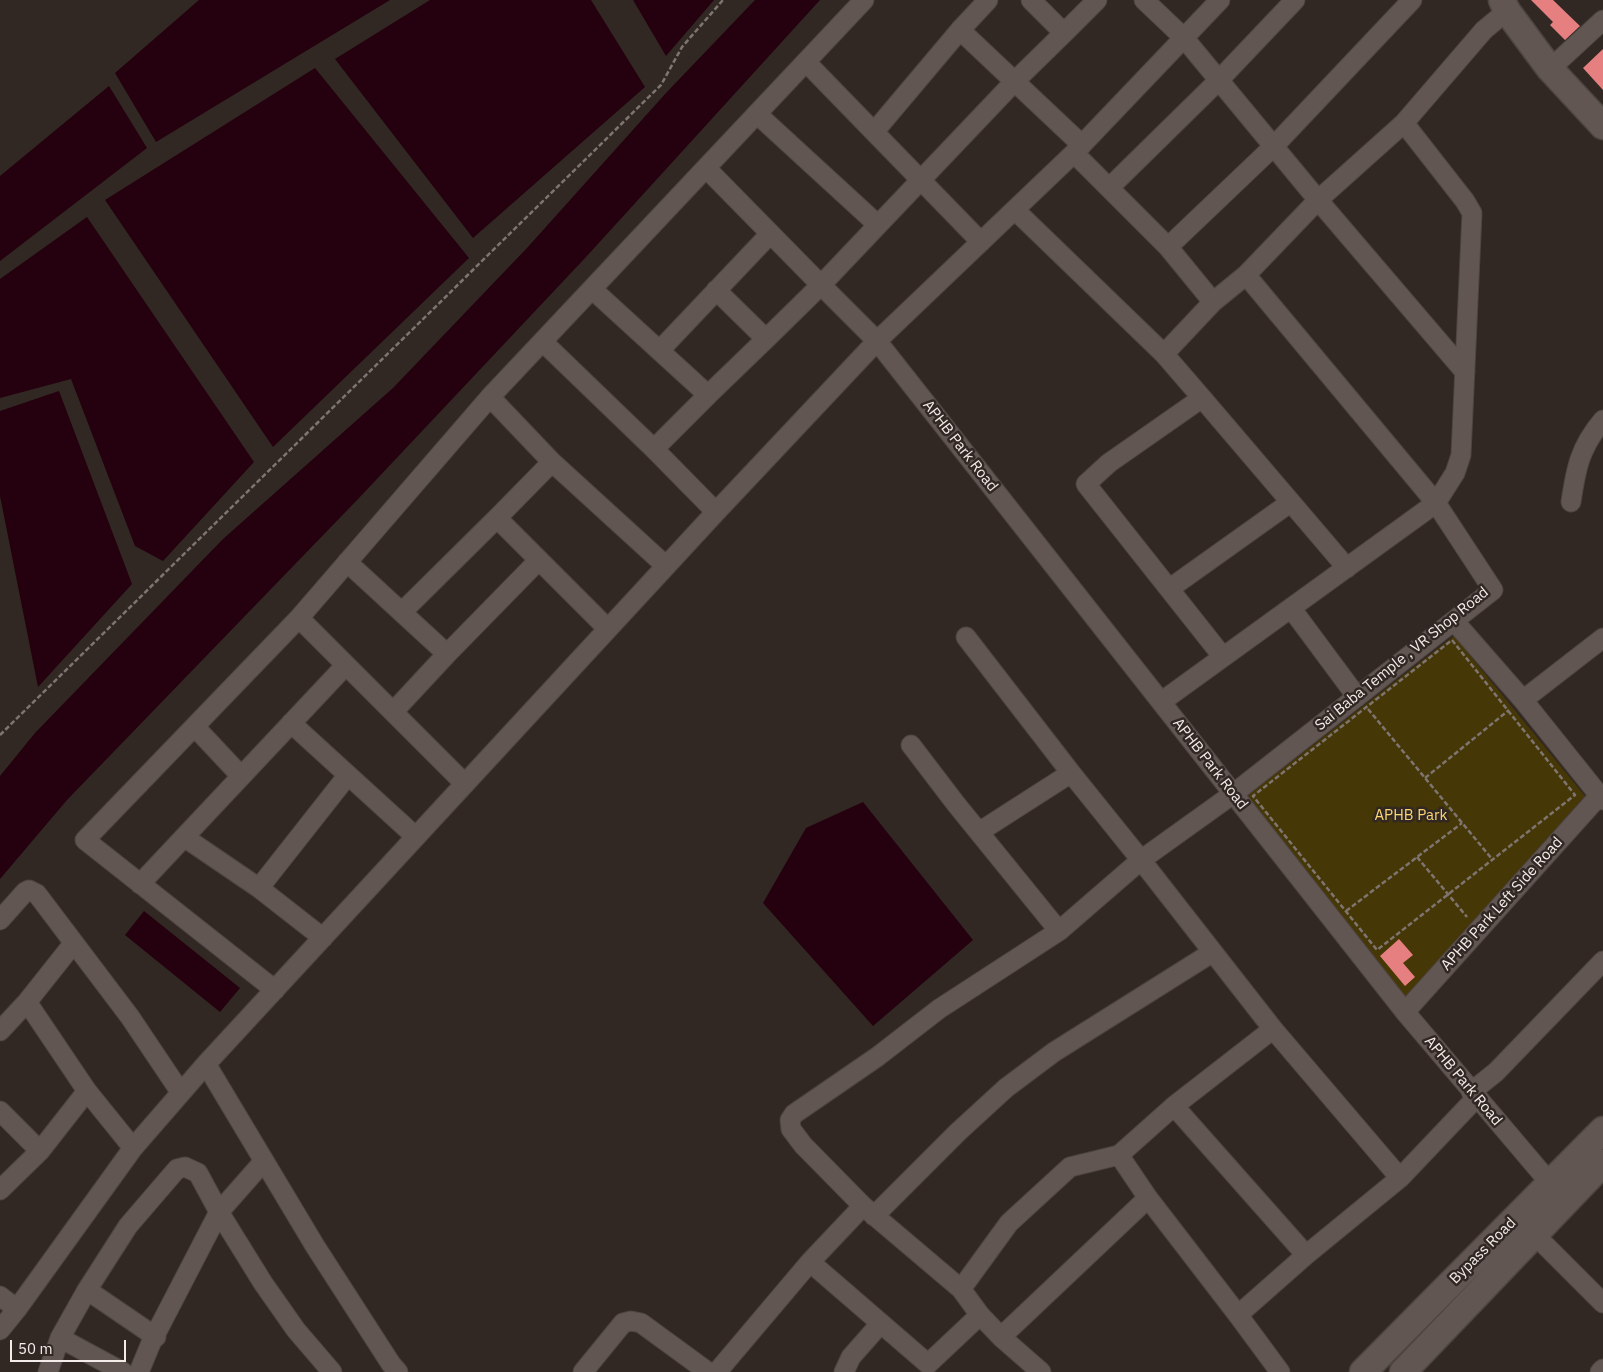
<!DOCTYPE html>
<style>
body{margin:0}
#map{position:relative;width:1603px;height:1372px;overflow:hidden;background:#312723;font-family:"IBM Plex Sans",sans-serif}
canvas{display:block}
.scale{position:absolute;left:10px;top:1340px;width:116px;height:22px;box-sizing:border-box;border:2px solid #f3ece9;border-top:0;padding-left:6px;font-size:15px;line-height:18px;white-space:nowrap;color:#f3ece9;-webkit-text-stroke:4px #312723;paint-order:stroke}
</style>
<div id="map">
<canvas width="1603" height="1372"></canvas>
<div class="scale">50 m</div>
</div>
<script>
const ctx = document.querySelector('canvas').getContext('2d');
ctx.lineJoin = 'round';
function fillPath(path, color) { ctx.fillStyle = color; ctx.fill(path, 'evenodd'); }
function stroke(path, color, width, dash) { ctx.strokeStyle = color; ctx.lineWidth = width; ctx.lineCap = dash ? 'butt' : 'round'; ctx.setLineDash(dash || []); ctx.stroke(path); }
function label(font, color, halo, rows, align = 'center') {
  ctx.font = font + ' "IBM Plex Sans",sans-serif'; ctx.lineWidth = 5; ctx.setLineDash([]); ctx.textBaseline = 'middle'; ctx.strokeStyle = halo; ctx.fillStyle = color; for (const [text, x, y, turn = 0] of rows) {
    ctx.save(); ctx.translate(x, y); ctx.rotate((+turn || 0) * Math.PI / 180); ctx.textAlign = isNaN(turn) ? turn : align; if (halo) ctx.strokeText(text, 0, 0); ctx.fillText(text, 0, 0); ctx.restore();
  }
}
const green = new Path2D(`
 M1454,636L1585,796L1405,997L1247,796Z`);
const water = new Path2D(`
 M199,0H390L156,142L115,73Z
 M430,0H591L645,87L473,238L335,59Z
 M633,0H714L666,56Z
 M755,0H820L586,257L359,498L67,800L0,879V776L35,733L223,539L393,388L527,248L666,93Z
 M315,68L469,258L273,447L105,200Z
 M109,86L147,148L0,261V176Z
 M87,217L254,462L163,561L135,546L71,379L0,398V279Z
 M59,391L132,584L38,687L0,496V411Z
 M863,802L973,940L873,1026L763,903L806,828Z
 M144,911L240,988L220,1012L125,935Z`);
const building = new Path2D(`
 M1531,0H1553L1580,26L1565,40L1550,25L1553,22Z
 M1603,49V90L1583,68Z
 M1399,939L1413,955L1403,963L1415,977L1405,986L1380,956Z`);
const path = new Path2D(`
 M1452,640L1575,795L1377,950L1253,796Z
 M1368,709L1492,859
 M0,735L661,85L682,47L723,0
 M1425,778L1509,710
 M1417,857L1467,917
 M1346,911L1462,823`);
const street = new Path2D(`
 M1031,0L1064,33L1097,0
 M1144,0L1184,38L1318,200L1465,372
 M960,30L988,0
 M806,62L981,242
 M1550,69L1603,20
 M874,132L960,30L1082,145
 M1074,153L1168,247L1213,302L1246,275L1436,503L1161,702
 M706,168L821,285L878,225L757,114
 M1109,188L1219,80L1295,0
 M1015,210L1164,354L1202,398L1109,463L1086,484L1223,657
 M878,225L1015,81L1064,33
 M1168,247L1274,146L1412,0
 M1246,275L1318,200L1404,123L1484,30L1507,11
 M592,289L708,395L654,449
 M716,290L766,339L821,285L877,341L1405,1012L1550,1183
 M543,342L654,449L716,512
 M660,350L770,234
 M1164,354L1213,302
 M708,395L766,339
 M490,397L552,462L666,566
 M1202,398L1347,568
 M1571,502C1576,468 1580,447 1603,420
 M497,518L552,462
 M347,562L447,654L393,712
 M1169,589L1291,502
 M1291,608L1357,697
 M402,612L497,518L608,629
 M299,618L465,784
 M1454,621L1523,700L1603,800
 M966,637L1071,773L979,832
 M447,654L539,560
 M1523,700L1603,638
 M291,723L416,837
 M195,727L241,776
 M911,745L956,804L1059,931L1141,860L1273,1029
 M1071,773L1141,860L1233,794L1493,590L1436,503L1455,473L1461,455L1472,213L1465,201L1404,123
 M184,837L259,888L323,938
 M140,884L346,665
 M259,888L348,775
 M0,920L25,892L29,890L37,894L130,1017L181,1093
 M275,990L85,840L299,618L490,397L864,0
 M27,1002L87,1091L133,1148
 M1405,1012L1599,796
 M0,1031L27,1002L73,944
 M206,1064L315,1246L391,1364L398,1372
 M1471,1092L1496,1072L1603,961
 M1174,1106L1306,1255
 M0,1111L40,1151L87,1091
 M264,1161L219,1212L263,1283L296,1330L332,1372
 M1400,1178L1273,1029L1174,1106L1119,1155L1148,1198L1238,1315L1306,1255L1400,1178L1476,1098
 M0,1190L40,1151
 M874,1216L958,1132L1006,1088L1054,1052L1213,952
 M1534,1234L1603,1303
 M810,1262L863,1206
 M961,1289L1009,1223L1070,1167L1119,1155
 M87,1290L156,1337
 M0,1296L17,1309
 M1238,1315L1280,1372
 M0,1330L17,1309L133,1148L206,1064L716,512L877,341L1074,153L1220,0
 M1001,1337L1148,1198
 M60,1338L123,1372
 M48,1372L60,1338L87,1290L128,1226L177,1169L185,1167L198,1173L219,1212L151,1343L139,1372
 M583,1372L623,1323L631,1321L641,1323L708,1372
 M717,1372L810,1262L928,1364L980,1315
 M844,1372L851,1357L881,1323
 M1041,1372L1001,1337L980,1315L961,1289L863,1206L803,1145L791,1129L790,1120L794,1114L877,1057L939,1009L1059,931
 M1600,1372L1603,1369`);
const secondary = new Path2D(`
 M1502,0L1507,11L1550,69L1603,126
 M1363,1372L1603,1130
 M1403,1372L1603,1163`);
const streetNames = [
 ["APHB Park Road",960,446,52],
 ["Sai Baba Temple , VR Shop Road",1402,659,-39],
 ["APHB Park Road",1210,764,52],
 ["APHB Park Left Side Road",1502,904,-48],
 ["APHB Park Road",1463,1081,50],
 ["Bypass Road",1483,1251,-45]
];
const parkNames = [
 ["APHB Park",1411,816]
];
fillPath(green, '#463706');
fillPath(water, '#25000f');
fillPath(building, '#e68080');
stroke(street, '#4d4541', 21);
stroke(secondary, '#4d4541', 29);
stroke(path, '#7e7571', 2.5, [5, 2.5]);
stroke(street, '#625652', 19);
stroke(secondary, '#625652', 26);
label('15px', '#f3ece9', '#312723', streetNames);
label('15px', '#f9d573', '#312723', parkNames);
</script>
